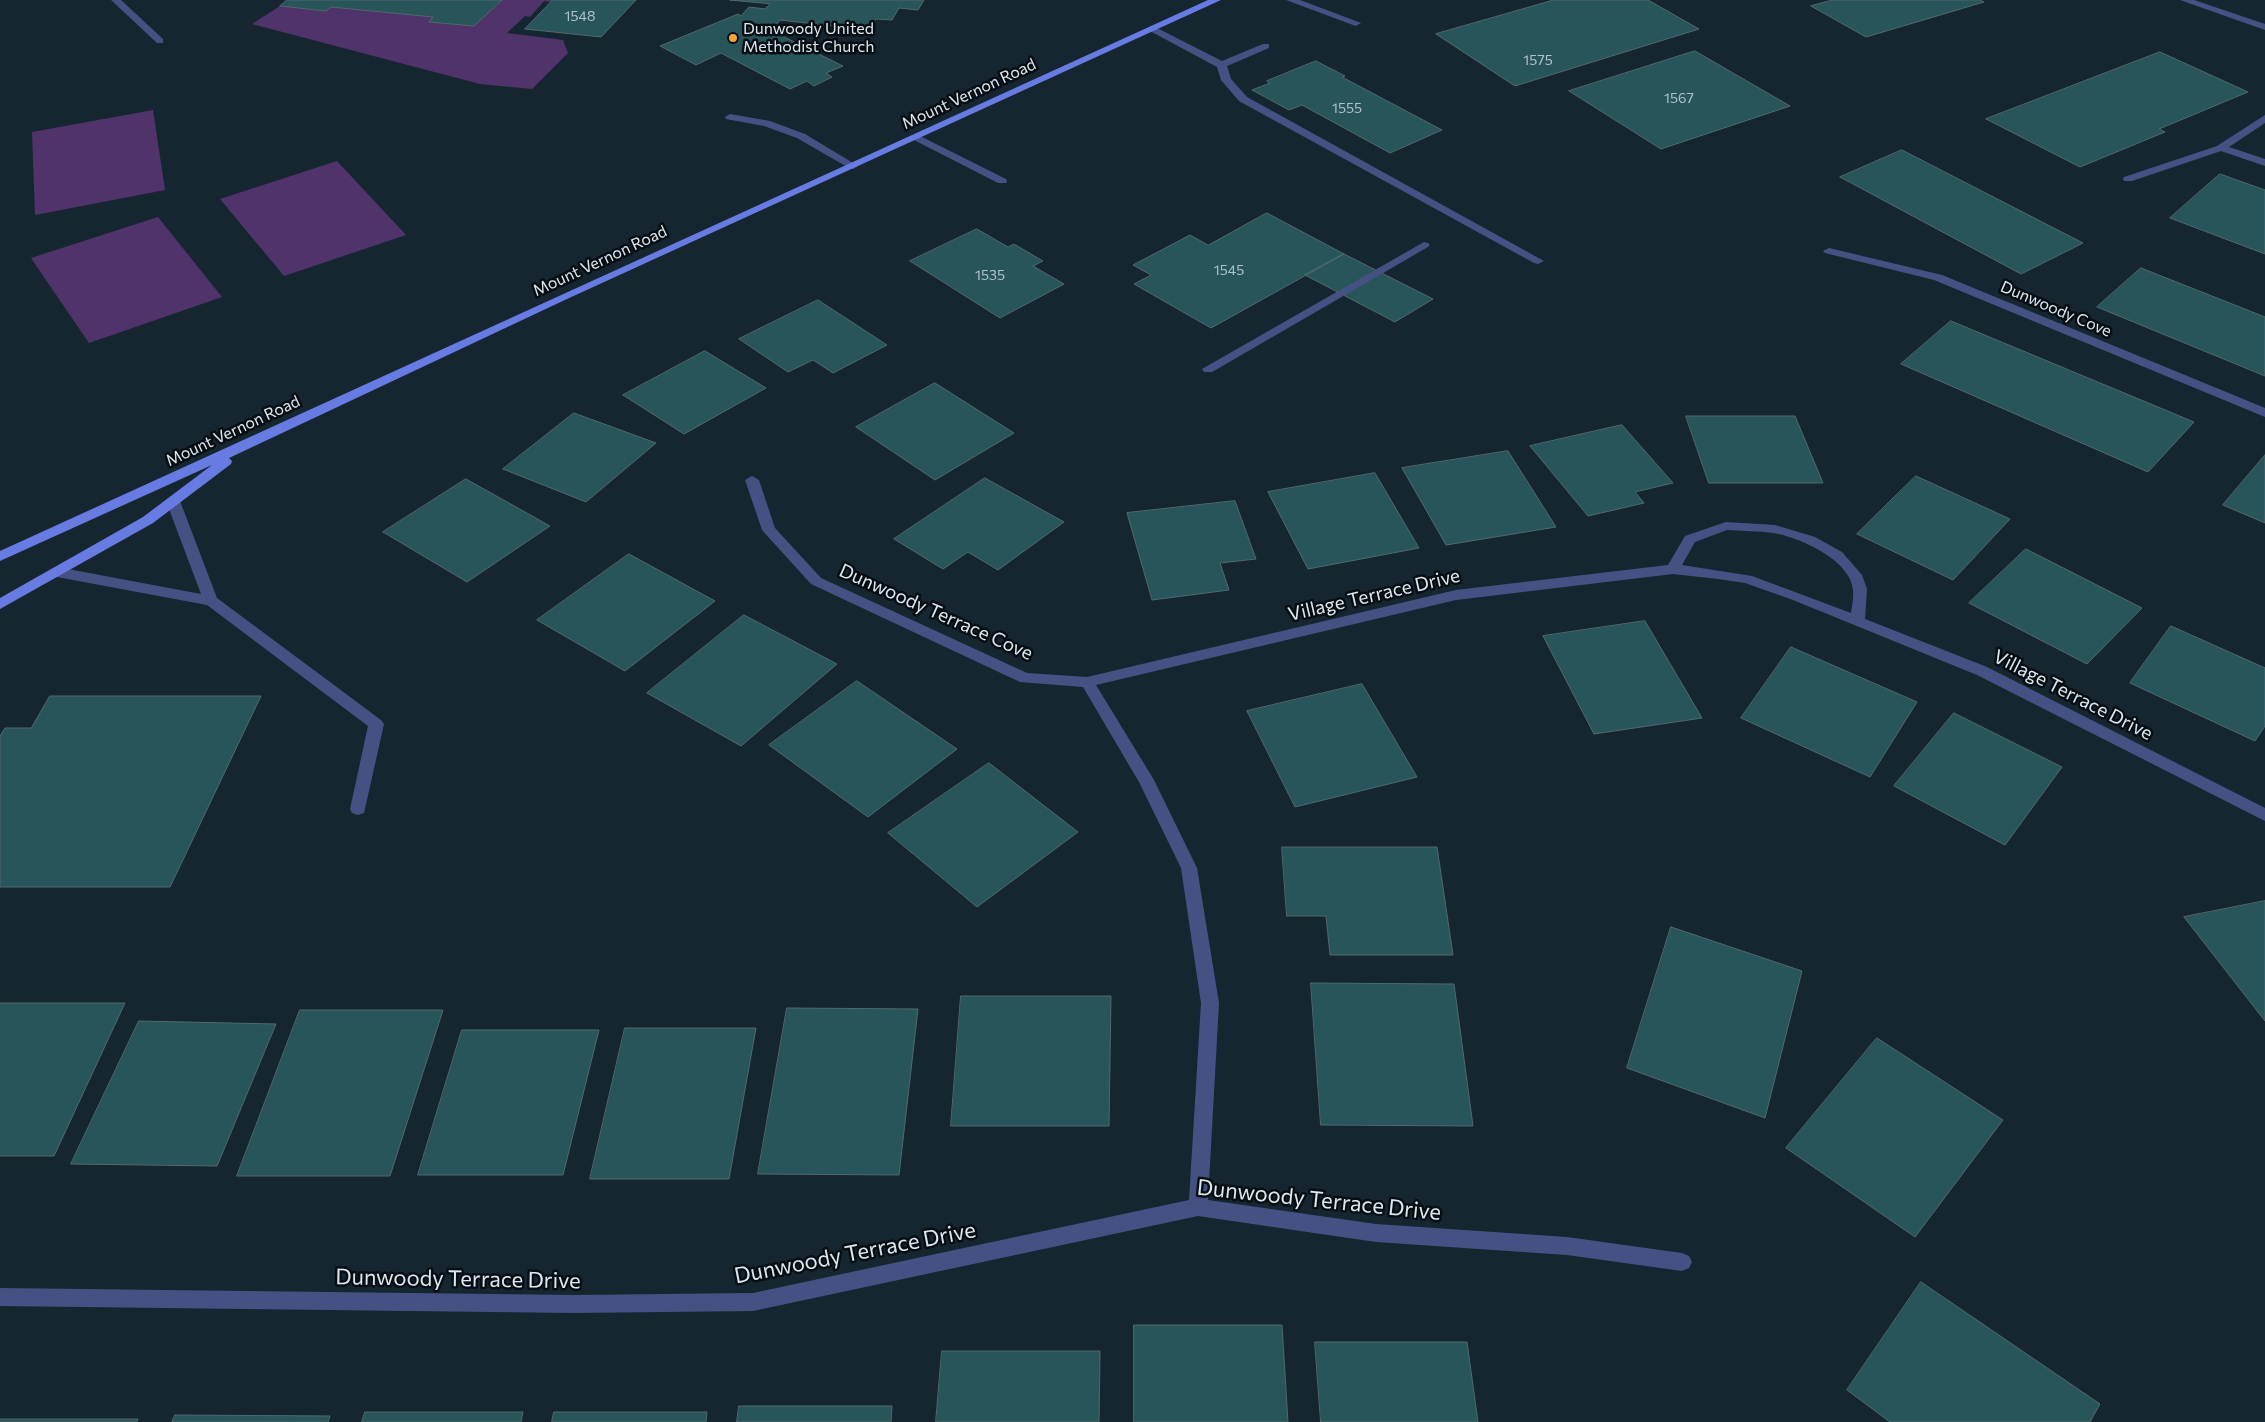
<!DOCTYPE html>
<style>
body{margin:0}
canvas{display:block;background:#152631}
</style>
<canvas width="2265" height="1422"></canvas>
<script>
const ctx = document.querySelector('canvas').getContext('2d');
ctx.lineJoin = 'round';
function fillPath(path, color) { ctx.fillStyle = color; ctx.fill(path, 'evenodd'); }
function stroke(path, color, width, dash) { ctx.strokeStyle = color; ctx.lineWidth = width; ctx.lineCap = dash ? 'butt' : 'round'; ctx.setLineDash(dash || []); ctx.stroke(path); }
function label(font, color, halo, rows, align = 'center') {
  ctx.font = font + ' Commissioner,sans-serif'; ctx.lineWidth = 5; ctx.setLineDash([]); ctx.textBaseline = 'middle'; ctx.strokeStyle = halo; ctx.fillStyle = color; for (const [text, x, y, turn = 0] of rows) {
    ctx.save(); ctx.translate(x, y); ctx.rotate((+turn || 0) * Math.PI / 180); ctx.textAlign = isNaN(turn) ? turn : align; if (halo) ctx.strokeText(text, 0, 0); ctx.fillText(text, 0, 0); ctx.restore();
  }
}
const green = new Path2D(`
 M502,0H553L551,2L544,1L530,17L525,16L507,33L563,40L568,53L532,89L480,84L252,24L280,6L326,11L331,7L433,17L429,22L474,26Z
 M153,110L165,190L35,215L32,132Z
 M337,161L406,235L284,276L220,199Z
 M158,217L222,297L89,343L31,258Z`);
const building = new Path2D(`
 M287,0H502L474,26L429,22L433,17L331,7L326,11L280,6Z
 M553,0H636L601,37L525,29Z
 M730,0H924L918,10L899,8L892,20L876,19L868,30L780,20L772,31L843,66L826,73L832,77L814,86L807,81L790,89L721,53L696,65L660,46L738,14L741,16L749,7L765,9L770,4Z
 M1554,0H1648L1699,29L1515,86L1436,34Z
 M1833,0H1980L1984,2L1866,37L1811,6Z
 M1695,51L1790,106L1661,149L1569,91Z
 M2160,52L2248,92L2159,129L2165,132L2080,167L1986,119Z
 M1316,61L1345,76L1342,77L1442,130L1390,153L1302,105L1289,110L1252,90L1270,83L1267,81Z
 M1902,150L2083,243L2021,274L1840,177Z
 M2220,174L2265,190V254L2170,218Z
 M1267,213L1344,254L1211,328L1134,284L1151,275L1133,265L1190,235L1208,245Z
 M977,229L1008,247L1014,244L1043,261L1033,266L1064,284L1000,318L910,261Z
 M1344,254L1433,299L1395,322L1305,275Z
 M2141,268L2265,317V376L2097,307Z
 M818,300L887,345L833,373L813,360L788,372L739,339Z
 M1951,321L2194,422L2148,472L1901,364Z
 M705,351L766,388L684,434L623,395Z
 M935,383L1014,433L935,480L856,427Z
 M574,413L656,443L586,502L503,469Z
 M1686,416H1795L1823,483H1709Z
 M1622,425L1673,483L1635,492L1644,503L1588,516L1530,446Z
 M1508,451L1556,527L1446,545L1402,468Z
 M2265,455V523L2223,505Z
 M1375,473L1419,548L1308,569L1268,492Z
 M1916,476L2010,519L1953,580L1857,534Z
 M985,478L1064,522L998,570L968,552L943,569L894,539Z
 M466,479L550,526L467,582L383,532Z
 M1235,501L1256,559L1220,563L1229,590L1152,600L1127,513Z
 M2026,549L2142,608L2087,664L1969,603Z
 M629,554L715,601L625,671L537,620Z
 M744,615L837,664L741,746L647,693Z
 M1645,621L1702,718L1594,734L1543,636Z
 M2171,626L2265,668V726L2255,741L2130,683Z
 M1791,647L1917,702L1870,777L1741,718Z
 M857,681L957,749L868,817L769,745Z
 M1362,684L1417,777L1295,807L1247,711Z
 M50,696H261L170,887H0V736L5,728H31Z
 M1954,713L2062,767L2005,845L1894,786Z
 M989,763L1078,832L977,907L888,833Z
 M1282,847H1437L1453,955H1330L1326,916H1287Z
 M2265,901V1021L2184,917Z
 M1671,927L1802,971L1765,1118L1627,1068Z
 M1311,983L1454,984L1473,1126L1321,1125Z
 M961,996H1111L1109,1126H951Z
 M0,1003H125L54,1156H0Z
 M787,1008L918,1009L899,1175L758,1174Z
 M300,1010H443L390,1176H237Z
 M139,1021L276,1024L217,1166L71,1164Z
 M625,1028H756L729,1179H590Z
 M462,1030H599L563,1175H418Z
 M1877,1038L2003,1120L1915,1237L1786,1148Z
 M1921,1282L2100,1404L2090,1422H1890L1847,1390Z
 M1134,1325H1282L1288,1422H1134Z
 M1315,1342H1467L1478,1422H1321Z
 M942,1351H1100L1099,1422H936Z
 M739,1406H892L891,1422H737Z
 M365,1412H523L521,1422H362Z
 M554,1412H707L706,1422H552Z
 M175,1415L330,1416L328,1422H172Z
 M0,1419H138L137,1422H0Z`);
const minor = new Path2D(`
 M111,0H121L163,39V43H157Z
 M1286,0H1300L1361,23L1356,26L1353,25Z
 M2180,0H2194L2265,24V30Z
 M1153,26L1222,61L1263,44H1269V48L1227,66L1231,79L1247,97L1544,261L1538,264L1534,263L1239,101L1221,80L1217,67L1150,31L1148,29Z
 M730,114L770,121L805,134L858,166L853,169L849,168L797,138L764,126L726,119L725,117Z
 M2265,115V123L2229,147L2265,159V166L2221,151L2132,181H2124L2123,179L2124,177L2217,146Z
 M916,134L1006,179L1007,181L1006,183H998L912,139L911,137Z
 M1424,242L1428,243L1430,245L1428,247L1212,372H1204L1202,369Z
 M1829,248L1942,275L2265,408V417L1934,280L1825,253L1823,251Z
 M752,476L759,480L775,528L821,578L1027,673L1087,677L1456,590L1668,565L1685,536L1726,522L1775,525L1815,537L1842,552L1862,575L1867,589L1865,619L1987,667L2265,808V821L1977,675L1793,600L1745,583L1718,579L1673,574L1456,600L1096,685L1154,780L1197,868L1219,1003L1208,1200L1376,1224L1567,1237L1682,1253L1689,1256L1692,1262L1689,1268L1682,1271L1567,1255L1376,1242L1198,1216L753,1311L574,1313L0,1306V1288L574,1295L753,1293L1189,1200L1201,1003L1181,868L1139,782L1083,687L1020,682L811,584L762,530L745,480ZM1727,530C1742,531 1758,531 1773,533C1799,537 1851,560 1853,590C1854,597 1852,606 1851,613L1752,576L1682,565L1695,542Z
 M173,497L180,501L217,598L381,720L384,724L364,813L358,815L352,813L350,809L368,726L207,605L57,577L52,575L50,572L52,569L57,567L201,594L166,501Z`);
const major = new Path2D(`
 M1208,0H1221L567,299L229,458L232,461L231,464L153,523L0,609V598L143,517L212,465L0,561V551Z`);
const markers = [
 [733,38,5,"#efa73d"]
];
const farNumbernames = [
 ["1548",580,16],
 ["1575",1538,60],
 ["1567",1679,98],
 ["1555",1347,108],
 ["1545",1229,270],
 ["1535",990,275]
];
const farPoinames = [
 ["Dunwoody United",743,29],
 ["Methodist Church",743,47]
];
const farStreetnames = [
 ["Mount Vernon Road",969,94,-25],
 ["Mount Vernon Road",600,261,-25],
 ["Dunwoody Cove",2056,309,23],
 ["Mount Vernon Road",233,431,-25]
];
const streetNames = [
 ["Village Terrace Drive",1374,595,-13],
 ["Dunwoody Terrace Cove",936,612,24],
 ["Village Terrace Drive",2073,695,27]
];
const nearStreetnames = [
 ["Dunwoody Terrace Drive",1319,1200,6],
 ["Dunwoody Terrace Drive",855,1253,-11],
 ["Dunwoody Terrace Drive",458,1279,1]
];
fillPath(green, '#4f336a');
fillPath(building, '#28555a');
stroke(building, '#50696d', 1);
fillPath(minor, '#455183');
fillPath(major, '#677be3');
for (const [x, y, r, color] of markers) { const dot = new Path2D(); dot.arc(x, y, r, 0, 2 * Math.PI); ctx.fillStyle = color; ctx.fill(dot); stroke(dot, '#070e13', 2); }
label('14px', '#afc2c9', null, farNumbernames);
label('16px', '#dce7ee', '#070e13', farPoinames, 'left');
label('16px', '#dce7ee', '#070e13', farStreetnames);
label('19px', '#dce7ee', '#070e13', streetNames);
label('22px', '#dce7ee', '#070e13', nearStreetnames);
</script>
